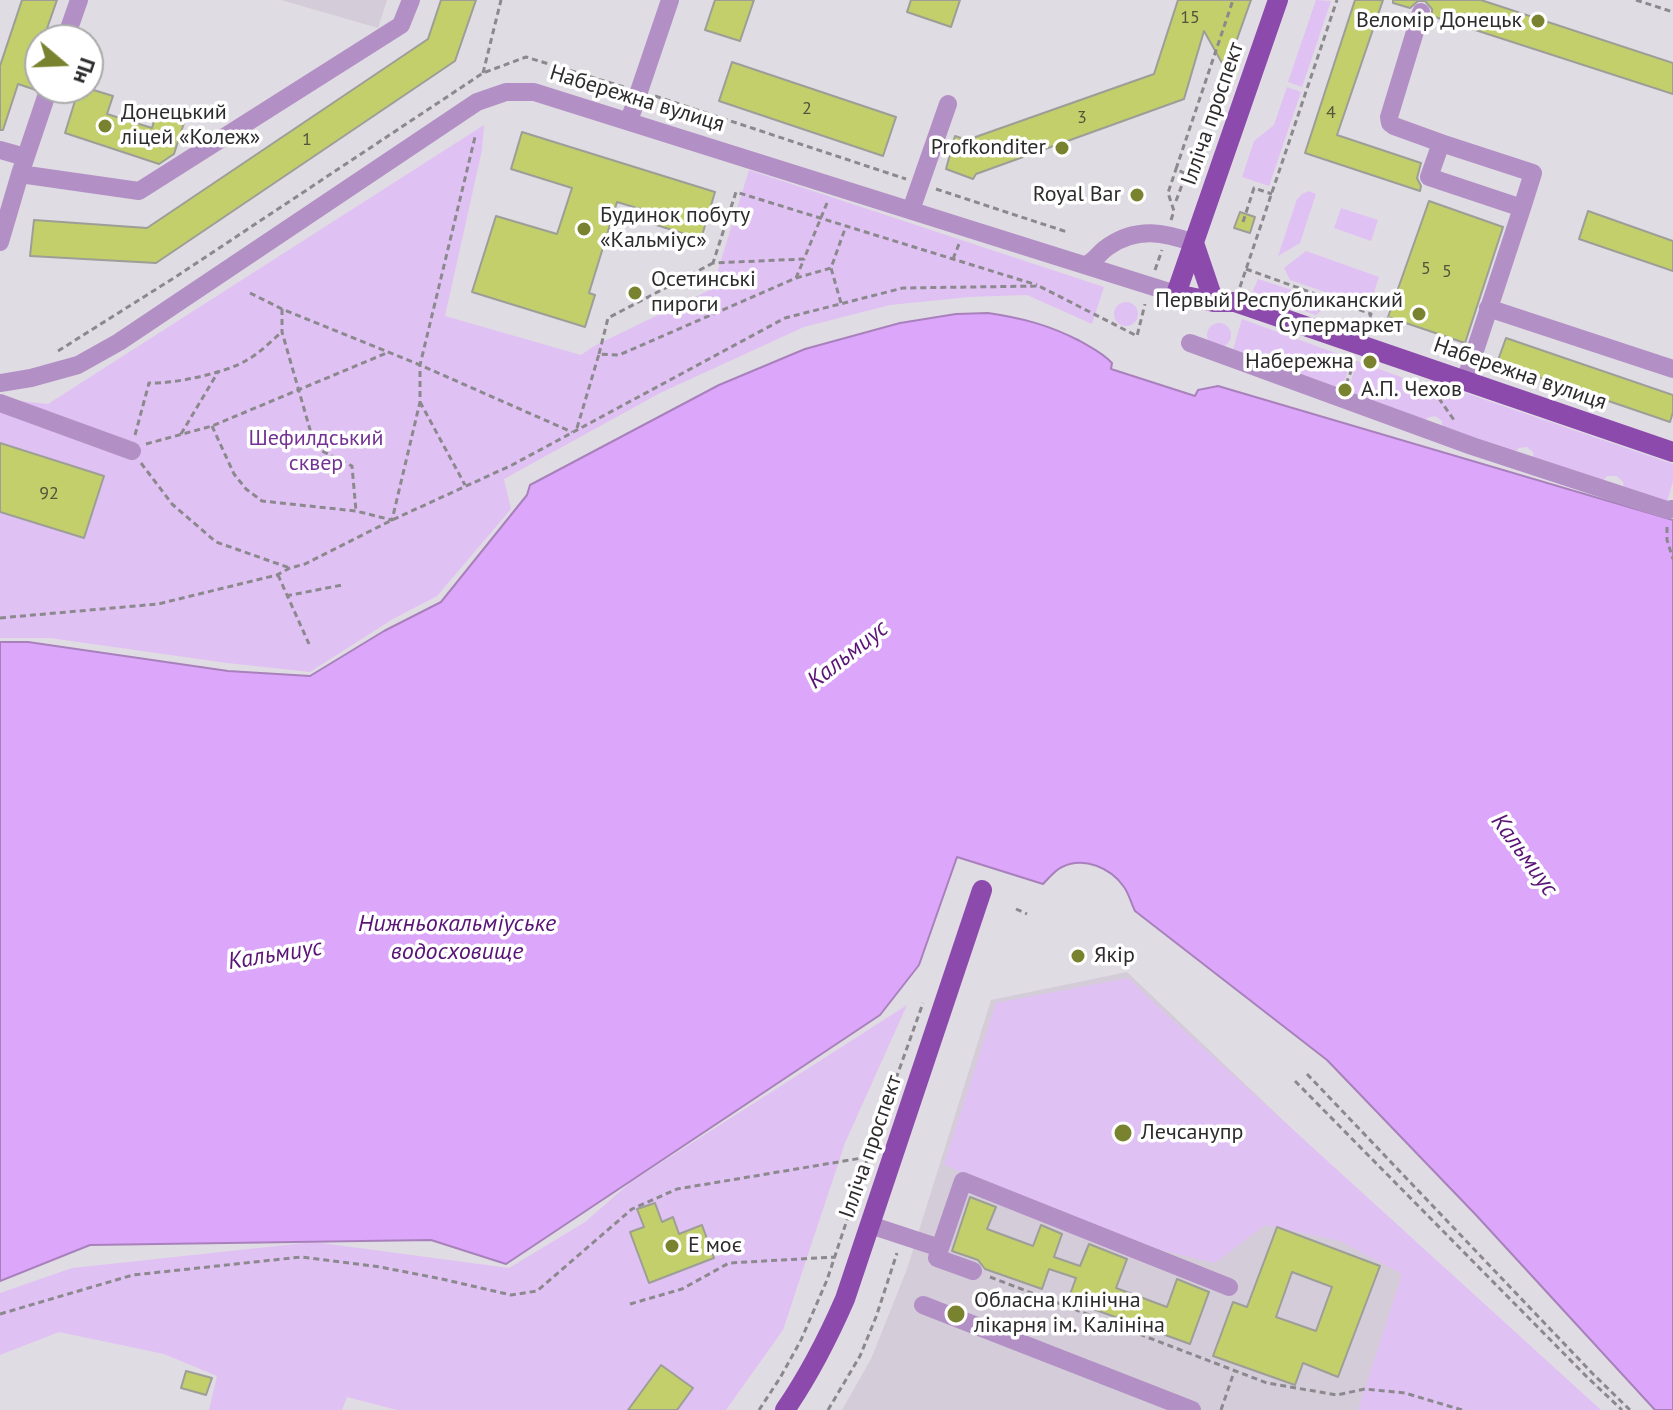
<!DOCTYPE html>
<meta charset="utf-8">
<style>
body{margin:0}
#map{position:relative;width:1673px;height:1410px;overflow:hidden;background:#e0dce3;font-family:"PT Sans",sans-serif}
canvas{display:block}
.north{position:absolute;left:24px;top:24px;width:80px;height:80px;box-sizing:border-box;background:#fff;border:2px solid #abaaab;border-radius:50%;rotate:109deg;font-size:22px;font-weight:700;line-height:32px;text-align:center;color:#2d2b2d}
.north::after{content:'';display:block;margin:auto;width:28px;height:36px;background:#79832f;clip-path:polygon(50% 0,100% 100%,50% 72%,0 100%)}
</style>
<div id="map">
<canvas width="1673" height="1410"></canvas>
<div class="north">Пн</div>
</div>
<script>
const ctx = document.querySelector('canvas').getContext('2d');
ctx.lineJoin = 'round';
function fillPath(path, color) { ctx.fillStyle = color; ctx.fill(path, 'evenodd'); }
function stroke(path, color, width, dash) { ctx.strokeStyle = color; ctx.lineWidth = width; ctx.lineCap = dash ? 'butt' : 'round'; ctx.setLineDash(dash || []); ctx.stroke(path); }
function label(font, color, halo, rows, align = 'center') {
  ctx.font = font + ' "PT Sans",sans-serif'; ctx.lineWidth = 7; ctx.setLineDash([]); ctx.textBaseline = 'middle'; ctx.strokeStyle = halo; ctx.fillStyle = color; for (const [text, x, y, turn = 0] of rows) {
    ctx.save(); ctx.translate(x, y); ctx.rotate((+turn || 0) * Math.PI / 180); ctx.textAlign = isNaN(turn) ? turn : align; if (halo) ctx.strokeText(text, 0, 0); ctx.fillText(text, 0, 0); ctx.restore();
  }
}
const built = new Path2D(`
 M281,0H387L378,28Z
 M1127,972L1425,1255L1372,1410H842L871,1359L907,1269L991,1000Z`);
const green = new Path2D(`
 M1316,0L1331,1L1302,87L1288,82Z
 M1287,87L1301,92L1269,186L1242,177L1254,141L1274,125Z
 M484,125L482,150L445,316L581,355L596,345L712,289L749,170L1104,287L1092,324L1027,295L969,297L890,305L804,327L660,393L504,479L511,509L437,596L393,619L310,672L227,663L50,638H0V399L48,404Z
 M1309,191L1316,194L1300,243L1278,256L1297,199L1302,194Z
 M1341,208L1378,220L1371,241L1334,228Z
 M1306,251L1379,277L1369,307L1290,280L1284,268Z
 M1258,279L1329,302H1330L1316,315L1252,293Z
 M1114 314a12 12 0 1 1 24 0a12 12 0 1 1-24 0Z
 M1242,319L1352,359L1344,382L1336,385L1333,389L1264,363L1263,354L1259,350H1250L1243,357L1232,353Z
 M1207 335a12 12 0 1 1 24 0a12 12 0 1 1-24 0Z
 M1357,361L1431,388L1433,382L1673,464V481L1666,505L1624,489L1623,482L1617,476H1607L1602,482L1534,460L1533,452L1527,447L1519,448L1514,453L1443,430L1442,421L1435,416L1427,418L1424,422L1353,397L1354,391L1350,384Z
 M1128,978L1166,1014L1601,1410H1358L1402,1274L1340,1241L1265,1225L1215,1263L1080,1231L944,1164L996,1003Z
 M907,1005L845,1143L783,1330L726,1410H397L347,1397L342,1410H209L217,1376L164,1354L59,1332L0,1355V1293L72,1268L314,1242L509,1268L585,1222L631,1182Z`);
const water = new Path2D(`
 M988,313C1022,318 1049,325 1080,341C1092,348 1103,353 1112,363L1111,369L1195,396L1198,390L1218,386L1673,520V1410H1655L1476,1215L1327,1060L1135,911C1131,903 1129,894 1124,887C1111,868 1084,856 1062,867C1055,870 1049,878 1043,884L957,857L919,965L880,1015L506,1264L431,1240L90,1245L0,1281V642H28L228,671L310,676L384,631L441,602L527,495L530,485L719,385L805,349L900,323L956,314Z`);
const building = new Path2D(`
 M22,0H57L43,40H40V80L36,90L18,84L3,130H0V66Z
 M441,0H476L455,61L156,263L30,256L34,220L147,228L428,39Z
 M715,0H754L740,41L705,30Z
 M911,0H960L951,27L907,12Z
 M1178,0H1251L1226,70L1204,31L1184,99L976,174L973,179L946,169L955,136L967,140L1154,74Z
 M1355,0H1383L1337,135L1421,163L1417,178L1421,186L1420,191L1305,153Z
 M1393,0H1481L1673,63V94L1432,16V9L1425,1H1418L1410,8L1393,3Z
 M732,62L896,117L883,156L719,101Z
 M79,88H87L113,96L107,114L152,128L156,114L184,123L174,154L159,164L65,133Z
 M522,132L715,192L701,239L653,224L657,214L617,202L589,293L595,295L585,327L472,292L496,216L557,234L572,188L511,169Z
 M1429,201L1503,227L1465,343L1388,317Z
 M1588,211L1673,241V271L1579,239Z
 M1240,212L1255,217L1250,233L1234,228Z
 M1506,338L1673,395V412L1670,422L1497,363Z
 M0,443L104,476L84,538L0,512Z
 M970,1197L996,1207L987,1229L1033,1246L1041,1225L1062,1234L1054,1257L1080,1266L1089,1244L1127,1259L1116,1288L1167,1307L1177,1279L1209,1292L1190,1344L1068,1300L1076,1278L1049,1269L1042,1289L985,1269L978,1260L952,1251Z
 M655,1203L662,1222L673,1217L679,1234L702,1225L714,1258L649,1283L630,1232L644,1227L637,1209Z
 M1277,1227L1380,1266L1338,1377L1303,1363L1295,1385L1213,1356L1233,1302L1247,1307ZM1292,1272L1332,1287L1316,1331L1276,1317Z
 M661,1365L693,1388L677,1410H628Z
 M186,1371L212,1378L206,1395L181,1388Z`);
const path = new Path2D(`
 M1636,0L1673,12
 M483,73L501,0
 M655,96L906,179
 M936,189L1067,232
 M1176,201L1186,174L1176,169L1233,0
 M827,203L804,259L713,263L736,192L846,226L1037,285
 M1171,220L1174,211L1168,193L1176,169
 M1243,222L1254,188L1272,194
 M953,259L959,244
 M1246,269L1371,314L1366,327
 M1155,270L1162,250
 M796,278L831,268
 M1240,287L1337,0
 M250,293L282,309L420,365L572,432
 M841,303L831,268L846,226
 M282,309V332L313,440L322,451L352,466L356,511
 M58,351L177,276L483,73L526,57L624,87
 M599,354L608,318L713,263
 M1346,384L1355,361
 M1433,390L1454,420
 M420,402L465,485
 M212,426L234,474L246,489L262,501L356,511L392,520L420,402V365L475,137
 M577,428L599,354L619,355L796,278L804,259
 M181,434L218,372
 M135,435L149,383C174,384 226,373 247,360C260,353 271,341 282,332
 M146,444L212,426L389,352
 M141,463L172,504L216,542L290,568
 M1667,527V540L1673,559
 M278,575L309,644
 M286,596L342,585
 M0,618L158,604L277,575L290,568L305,564L392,520L512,465L785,318L903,288L1039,286L1137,336L1145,304
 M1016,909L1027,914
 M1307,1074L1593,1374L1630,1410
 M1295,1081L1586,1376L1622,1410
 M990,1277L1267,1383L1337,1395L1365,1389L1405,1393L1462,1410
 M630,1304L682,1289L729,1263L835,1257
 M0,1314L133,1275L301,1257L380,1267L442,1279L511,1295L537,1291L632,1209L677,1189L868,1157
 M759,1410L780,1378L801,1340L827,1280L868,1157L923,1003
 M828,1410L860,1356L876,1317L897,1253
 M1221,1410L1234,1372`);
const minor = new Path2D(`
 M1421,12L1389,117L1390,123L1394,126L1441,143
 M65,40L79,0
 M629,121L670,0
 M0,150L25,157
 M20,174L139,191L401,25L411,0
 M911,210L948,104
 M0,242L20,174L49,88
 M1085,265C1095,262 1099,252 1109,246C1137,227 1164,232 1194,243
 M1488,308L1673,369
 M1190,343L1472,446L1667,510L1673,509
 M1465,381L1522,208L1429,177L1441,143L1533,173L1522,208
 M0,383L31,378L78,365L119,342L477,102L506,92H534L1176,294
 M0,403L132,451
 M870,1225L940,1248L963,1181L1229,1287
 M940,1248L937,1258L973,1271
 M923,1305L1192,1410`);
const major = new Path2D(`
 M1278,0L1176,294L1214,302H1235L1673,452
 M1194,243L1214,302
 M785,1410C809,1375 828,1338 845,1299L982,890`);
const markers = [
 [1538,21,8,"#79832f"],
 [105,126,8,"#79832f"],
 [1062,148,8,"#79832f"],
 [1137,195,8,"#79832f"],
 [584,229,8,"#79832f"],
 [635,293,8,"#79832f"],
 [1419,314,8,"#79832f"],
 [1370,362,8,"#79832f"],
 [1345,390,8,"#79832f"],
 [1078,956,8,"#79832f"],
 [1123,1133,10,"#79832f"],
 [672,1246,8,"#79832f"],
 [956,1314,10,"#79832f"]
];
const numberNames = [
 ["15",1190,18],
 ["2",807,109],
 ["4",1331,113],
 ["3",1082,118],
 ["1",307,140],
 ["5",1426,269],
 ["5",1447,272],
 ["92",49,494]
];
const poiNames = [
 ["Веломір Донецьк",1522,21,"right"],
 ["Донецький",121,113],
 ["ліцей «Колеж»",121,138],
 ["Profkonditer",1046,148,"right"],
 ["Royal Bar",1121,195,"right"],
 ["Будинок побуту",600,216],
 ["«Кальміус»",600,241],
 ["Осетинські",651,280],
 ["пироги",651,305],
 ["Первый Республиканский",1403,301,"right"],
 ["Супермаркет",1403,326,"right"],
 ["Набережна",1354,362,"right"],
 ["А.П. Чехов",1361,390],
 ["Якір",1094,956],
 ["Лечсанупр",1141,1133],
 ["Е моє",688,1246],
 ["Обласна клінічна",974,1301],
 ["лікарня ім. Калініна",974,1326]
];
const streetNames = [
 ["Набережна вулиця",637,99,17],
 ["Ілліча проспект",1213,114,-71],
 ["Набережна вулиця",1520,374,19],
 ["Ілліча проспект",871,1147,-71]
];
const parkNames = [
 ["Шефилдський",316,439],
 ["сквер",316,464]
];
const waterNames = [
 ["Кальмиус",848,655,-38],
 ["Кальмиус",1524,855,54],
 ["Нижньокальміуське",457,924],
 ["водосховище",457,952],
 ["Кальмиус",275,955,-9]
];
fillPath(built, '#d4ccd9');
fillPath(green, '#e0c1f3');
fillPath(water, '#dca6fa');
stroke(water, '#a881bc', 2);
fillPath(building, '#c2cf6a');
stroke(building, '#9d9e97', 2);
stroke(path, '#8c898e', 3, [6, 4]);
stroke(minor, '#b290c5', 18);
stroke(major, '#8b4aac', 20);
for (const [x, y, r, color] of markers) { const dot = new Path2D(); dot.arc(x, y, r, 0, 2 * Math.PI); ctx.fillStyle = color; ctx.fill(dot); stroke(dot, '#fff', 3); }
label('18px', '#52543c', null, numberNames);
label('22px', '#2d2b2d', '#fff', poiNames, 'left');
label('22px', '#2d2b2d', '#fff', streetNames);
label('22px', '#743393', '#fff', parkNames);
label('italic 24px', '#591476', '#fff', waterNames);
</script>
